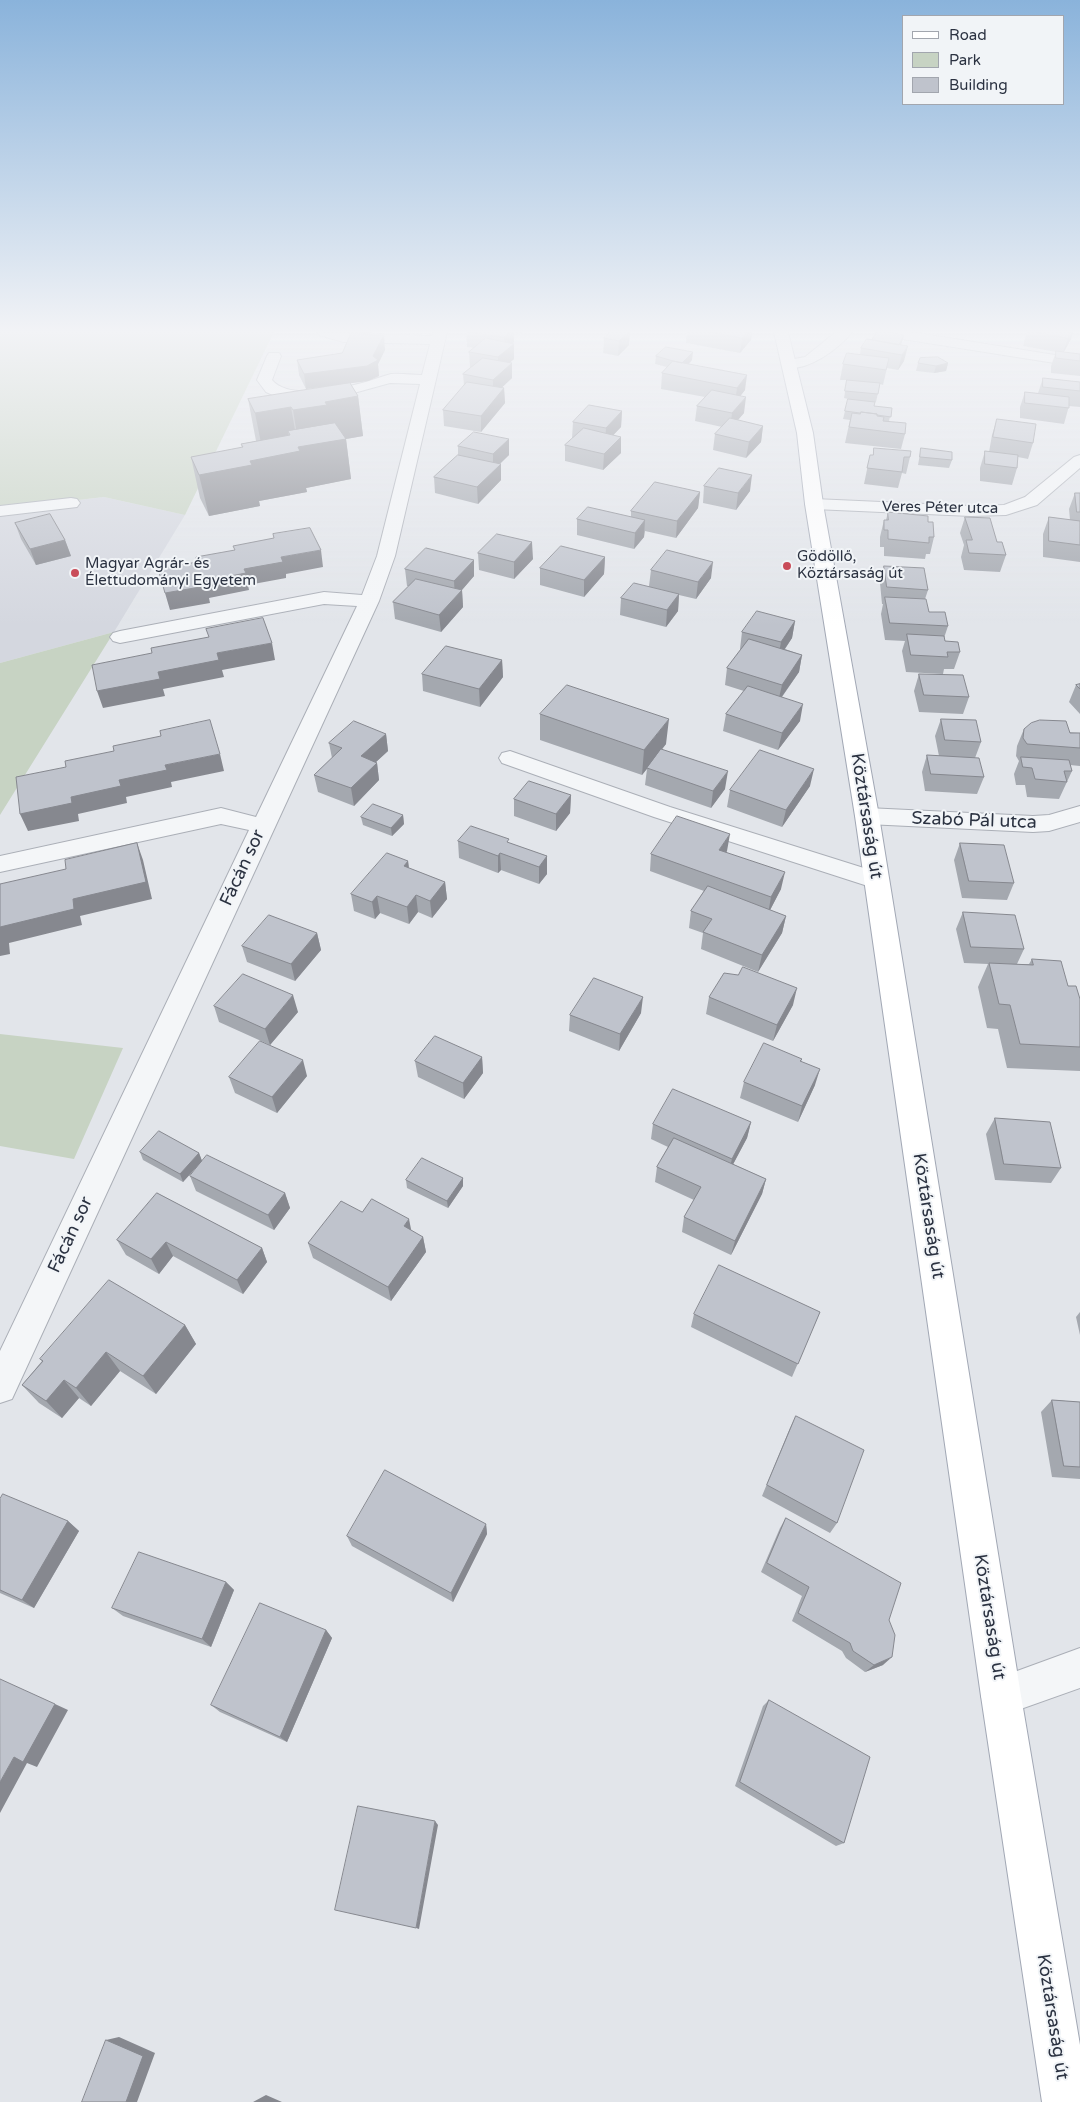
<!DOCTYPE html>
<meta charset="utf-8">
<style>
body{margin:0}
#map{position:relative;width:1080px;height:2102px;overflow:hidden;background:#e2e5ea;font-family:"Varela Round",sans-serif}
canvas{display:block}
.legend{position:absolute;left:902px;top:15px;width:162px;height:90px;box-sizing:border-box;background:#f1f4f7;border:1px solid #a2a6ae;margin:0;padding:6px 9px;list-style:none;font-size:15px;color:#2b3241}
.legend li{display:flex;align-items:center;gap:10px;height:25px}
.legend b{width:25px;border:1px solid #a2a6ae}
</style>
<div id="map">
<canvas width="1080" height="2102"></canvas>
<ul class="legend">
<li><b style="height:6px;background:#fff"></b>Road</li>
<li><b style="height:14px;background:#c7d3c3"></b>Park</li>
<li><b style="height:14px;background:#bfc3cc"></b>Building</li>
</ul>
</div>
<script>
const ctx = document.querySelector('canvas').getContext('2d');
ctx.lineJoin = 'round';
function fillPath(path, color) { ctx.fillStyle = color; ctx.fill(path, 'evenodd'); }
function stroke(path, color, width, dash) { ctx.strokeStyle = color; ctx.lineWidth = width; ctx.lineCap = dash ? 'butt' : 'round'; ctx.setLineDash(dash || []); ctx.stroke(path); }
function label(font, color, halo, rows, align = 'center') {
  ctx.font = font + ' "Varela Round",sans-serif'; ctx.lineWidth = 4; ctx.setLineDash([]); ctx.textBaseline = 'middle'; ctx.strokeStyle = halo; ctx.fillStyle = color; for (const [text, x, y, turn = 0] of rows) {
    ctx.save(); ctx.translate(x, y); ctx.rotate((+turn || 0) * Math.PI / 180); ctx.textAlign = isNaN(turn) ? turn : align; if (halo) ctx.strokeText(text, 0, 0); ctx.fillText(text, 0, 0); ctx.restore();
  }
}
const built = new Path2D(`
 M104,497L185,515L114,632L0,663V509Z`);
const green = new Path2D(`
 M0,332H274L185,515L104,497L0,509Z
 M114,632L0,815V663Z
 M0,1034L123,1048L74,1159L0,1146Z`);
const minor = new Path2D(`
 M317,332L432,336L433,332H447L395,556L379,601L12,1399L0,1403V1351L249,830L221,824L0,872V856L221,808L256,817L357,606L324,604L120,643L113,641L110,637L113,633L120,631L324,592L362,595L377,556L420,384L390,383L343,396L296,401L277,397L266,392L257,380L267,356L269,353H279L281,356L272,380C290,401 344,388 369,381C376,379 383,376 391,374C401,373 412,375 422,375L430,344L343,342L319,335Z
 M836,332H852C839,349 806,373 784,367L782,364L784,361L805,357Z
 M876,332H911L1080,359V367L883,336Z
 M1080,455V468L1037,505L1006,515L971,516L814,509L808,508L805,504L808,500L814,499L971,506L1004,505L1025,497L1074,457Z
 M71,498L77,499L80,503L77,507L0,516V506Z
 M510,751L670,807L886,875L889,881L886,887L877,889L654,817L502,763L499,758L502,753Z
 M1080,806V822L1049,831L1033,832L867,824L859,821L855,816L859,811L867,808L1033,816L1049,815Z
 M1080,1648V1688L1001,1716L987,1710L981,1696L987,1682Z`);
const major = new Path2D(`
 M774,332H788L813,433L823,504L879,816L1021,1696L1080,2045V2102H1042L981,1696L855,816L805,504L797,433Z`);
const wall = new Path2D(`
 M346,332H372L366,334L385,350L378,364L379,376L368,381L350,383L358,396L363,436L346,439L351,479L306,488L307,492L259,501L260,506L209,516L200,498L191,457L242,448L241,444L256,441L248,399L349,383L306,389L299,375L297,360L342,353L350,335Z
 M466,332H522L520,335L514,334V342L512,344H514V359L509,363H512V378L502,387L504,388L505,403L481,432L444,426L443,410L464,386L463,374L472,367H470L469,352L474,348L467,347Z
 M610,332L629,345L618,356L603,353L604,338Z
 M687,332H752L751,340L740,353L686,343Z
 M910,332H923V334Z
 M1027,332H1073L1071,339L1064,352L1080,354V376L1051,373V366L1056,352L1023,346Z
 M872,340L902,342L901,345L904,361L898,370L887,368L883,385L880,384L876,402H874V406L892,408L889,421L905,434L901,449L845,443L850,420L843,419L848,399L844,398L847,380H840L843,364L860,354L861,348Z
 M656,356L692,360L689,364L745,390L740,396L744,413L738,420L763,426L761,442L746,458L713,450L715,434L722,427L695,421L697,406L705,397L661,389L662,373L667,367L655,364Z
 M918,363H948L946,371L934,373L916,371Z
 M1043,378L1080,382V407L1069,406L1064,424L1020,418V407L1025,392L1038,393Z
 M622,411L621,427L613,435L621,453L603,470L565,461V445L573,438H572L573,422Z
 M997,419L1033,443L1028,459L1018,457L1017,468L1012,485L980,481V468L985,451L989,452L992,435Z
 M509,439V455L500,464L501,480L478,504L435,493L434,477L458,455V446Z
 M921,448L952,460L949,468L918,465Z
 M870,455L910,457L906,474L902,473L898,488L864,484Z
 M704,486L750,491L736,510L703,503Z
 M700,492L698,508L676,538L645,531L644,537L634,549L577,535V519L631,517V511Z
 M1075,493H1080V562L1043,557V534L1049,517L1070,520L1069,509Z
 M888,512L928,522L934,537L930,554H926L925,559L884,556V547H880V537L884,520H886Z
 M965,517L997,542L1006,555L1000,572L964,570L961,557L964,545L960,533Z
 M15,523L65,540L71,556L36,565L21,539Z
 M478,553L533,559L514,579L479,570Z
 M605,557L604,574L584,597L540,585V568Z
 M474,560V576L462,590L463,607L441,632L395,619L393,602L409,586H407L405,569Z
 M884,566L928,590L925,599L929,612L948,626L944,638L945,641L960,652L954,669H944L943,674L906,672L902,651L905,641L885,640L881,614L883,604H882L880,583Z
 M651,570L711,578L696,599L679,595L678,611L666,627L620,615L621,598L649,586Z
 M795,621L792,638L785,649L802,655L799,672L782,697L800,721L778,750L723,731L726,714L744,691L725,685L727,668L741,649H740L742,632Z
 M502,660L503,677L480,707L423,691L422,674Z
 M919,674L969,697L963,714L919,712L914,691Z
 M1080,684V714L1069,702L1076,685Z
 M540,714L666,744L662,749L725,789L711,808L645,785L647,769L642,775L540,740Z
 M941,719L981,742L975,758L984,777L977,794L925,791L922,772L927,755L939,756L935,736Z
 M1024,729L1080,733V766L1070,765L1072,771L1059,799L1027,797L1025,785H1016L1014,774L1019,761L1016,756L1017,746Z
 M386,734L388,751L376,762L377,763L379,780L354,806L318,792L314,775L332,758L329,743Z
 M810,786L782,827L727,807L730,790Z
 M571,795L570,813L556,831L514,816V799Z
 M403,815L404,824L392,836L363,825L361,817Z
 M458,841L509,843L547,856V874L539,884L501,870L498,873L459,858Z
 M960,843L1014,883L1007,900L962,898L954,860Z
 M727,851L726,852L781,889L770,910L786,916L782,933L758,972L701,949L703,933L689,928L691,911L704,891L650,871L651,854Z
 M408,861L409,868L445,882L447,899L432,918L418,912L409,924L380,913L375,919L354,911L351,894Z
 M963,912L1024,949L1017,964H1029L1032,959L1068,986L1080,999V1071L1007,1068L998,1029L987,1028L978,987L988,964L964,963L956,929Z
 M317,933L321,950L295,981L247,962L242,946Z
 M709,997L793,1005L773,1041L706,1014Z
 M214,1006L298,1012L270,1045L219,1022Z
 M641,1013L619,1051L569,1031L570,1015Z
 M482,1057L483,1073L464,1099L418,1077L415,1061Z
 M802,1059L801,1062L815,1085L798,1122L740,1098L744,1082Z
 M307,1076L277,1113L235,1093L229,1077Z
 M995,1118L1061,1168L1051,1183L995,1180L986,1134Z
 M751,1122L747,1138L733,1164L766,1179L762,1194L731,1255L682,1232L684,1217L694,1200L655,1182L657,1167L668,1147L651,1139L653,1124Z
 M140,1152L199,1153L202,1161L183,1182L143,1160Z
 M190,1176L285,1193L290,1208L274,1230L196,1191Z
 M463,1178V1186L448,1208L407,1188L406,1180Z
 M157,1193L262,1248L267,1262L243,1294L173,1256L159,1274L126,1255L117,1240Z
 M411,1231L423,1237L426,1252L391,1301L313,1258L308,1243Z
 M820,1312L792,1377L691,1327L694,1314Z
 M1080,1312V1335L1076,1317Z
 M185,1325L196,1344L156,1394L120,1371L91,1406L79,1398L62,1418L39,1403L22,1385L42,1361L40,1359Z
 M1052,1400L1080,1402V1479L1052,1477L1041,1412Z
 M796,1416L837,1523L830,1533L762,1496L790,1428Z
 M0,1499L68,1521L79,1531L34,1608L0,1593Z
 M786,1518L889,1620L883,1665L865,1672L846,1658L842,1651L792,1621L802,1596L761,1572L780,1528Z
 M486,1524L487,1534L453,1602L352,1546L347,1536Z
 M226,1582L234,1590L211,1647L123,1616L112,1608Z
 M326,1630L332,1638L287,1742L220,1712L211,1705Z
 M769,1700L844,1843L836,1846L735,1786L763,1706Z`);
const shadedWall = new Path2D(`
 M361,332H372L361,336Z
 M509,332H514V342L508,349L514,344V359L498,373V357L505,351L504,337Z
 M628,332H630L629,345L618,356L619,341Z
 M747,332H752L751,340L740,353L742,338Z
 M1071,332H1073L1071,339L1063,353L1068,338Z
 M384,335L385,350L378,364L379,376L368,381L306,389L304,374L373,356Z
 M904,335L902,342L897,352L899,345Z
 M908,346L904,361L898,370L902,355Z
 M693,352L692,360L681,371V363Z
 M512,363V378L493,396V380Z
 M948,363L946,371L934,373L936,366Z
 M747,375L745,390L735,403L737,388Z
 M504,388L505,403L481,432V416Z
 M358,396L363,436L346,439L351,479L306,488L307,492L259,501L260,506L209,516L199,475L299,447L293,410L325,402Z
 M746,397L744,413L730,429L732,413Z
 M291,407L298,447L288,431L291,448L263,453L255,413Z
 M622,411L621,427L605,444L606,428Z
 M763,426L761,442L746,458L749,442Z
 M621,437V453L603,470L604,454Z
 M509,439V455L493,470V454Z
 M501,464V480L478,504L477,487Z
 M752,475L750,491L736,510L738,493Z
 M700,492L698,508L676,538L677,521Z
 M645,520L644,537L634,549L635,533Z
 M65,540L71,556L36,565L30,549Z
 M532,542L533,559L514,579V562Z
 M321,550L323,567L286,574V578L248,585L249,590L209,598L210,603L170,610L165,593L281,557Z
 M605,557L604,574L584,597V580Z
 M474,560V576L455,598L454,581Z
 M713,562L711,578L696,599L698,582Z
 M462,590L463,607L441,632L439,615Z
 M679,594L678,611L666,627L667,610Z
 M795,621L792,638L778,659L781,642Z
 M272,643L275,660L222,670L224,677L163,689L165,696L103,708L97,691L217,653Z
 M802,655L799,672L778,702L782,685Z
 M502,660L503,677L480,707L479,689Z
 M803,704L800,721L778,750L782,733Z
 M669,719L666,744L642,775L644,750Z
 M386,734L388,751L364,773L361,756Z
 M220,754L224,771L171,782L172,787L126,797L127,803L78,814L79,821L28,831L20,814L119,780L165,765Z
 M377,763L379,780L354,806L351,788Z
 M814,769L810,786L782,827L786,810Z
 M728,771L725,789L711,808L713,791Z
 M571,795L570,813L556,831V814Z
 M403,815L404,824L392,836L391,828Z
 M730,834L727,851L716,867L719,850Z
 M137,843L143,860L152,899L80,916L82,925L9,943L10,954L0,956V927L73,899Z
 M500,853L501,870L498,873V856Z
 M547,856V874L539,884V867Z
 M408,861L410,878L404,866Z
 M785,872L781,889L768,914L771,897Z
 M445,882L447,899L432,918L430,901Z
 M416,895L418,912L409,924L407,907Z
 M377,896L380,913L375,919L372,902Z
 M786,916L782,933L758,972L762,955Z
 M317,933L321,950L295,981L291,964Z
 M797,988L793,1005L773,1041L777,1025Z
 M293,995L298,1012L270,1045L265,1029Z
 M643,997L641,1013L619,1051L620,1034Z
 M482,1057L483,1073L464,1099L463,1083Z
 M303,1060L307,1076L277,1113L272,1097Z
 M820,1069L815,1085L798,1122L802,1106Z
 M751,1122L747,1138L728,1174L732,1159Z
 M199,1153L202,1161L183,1182L180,1174Z
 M463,1178V1186L448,1208L447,1201Z
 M766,1179L762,1194L731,1255L735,1241Z
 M285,1193L290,1208L274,1230L268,1215Z
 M409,1219L412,1234L404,1226Z
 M423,1237L426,1252L391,1301L388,1287Z
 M166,1242L173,1256L159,1274L151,1259Z
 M262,1248L267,1262L243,1294L237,1280Z
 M185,1325L196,1344L156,1394L143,1376Z
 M106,1352L120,1371L91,1406L76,1388Z
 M64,1380L79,1398L62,1418L46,1401Z
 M68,1521L79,1531L34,1608L22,1600Z
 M486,1524L487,1534L453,1602L451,1593Z
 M226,1582L234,1590L211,1647L202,1639Z
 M326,1630L332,1638L287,1742L280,1737Z
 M892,1657L883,1665L865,1672L874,1665Z
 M55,1704L68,1710L37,1767L27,1763L0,1813V1782L14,1757Z
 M435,1821L438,1825L419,1929L416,1928Z
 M119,2037L155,2053L137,2102H126L106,2040Z
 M266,2095L282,2102H253Z`);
const building = new Path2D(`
 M468,332H509L504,337Z
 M610,332H628L619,341L604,338Z
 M710,332H747L742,338Z
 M877,332H888L904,335L899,345L872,340Z
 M1035,332H1071L1068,338Z
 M351,334L384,335L373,356L378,360L367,366L304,374L297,360L342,353Z
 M486,338L514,344L498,357L469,352Z
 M867,339L908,346L902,355L861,348Z
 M666,347L693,352L682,363L673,361L656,356Z
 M1056,351L1080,354V361L1056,358Z
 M847,353L889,358L886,370L843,364Z
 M938,357L948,363L936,366L918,363L920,358Z
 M483,358L512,363L493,380L463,374Z
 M673,361L747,375L737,388L662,373Z
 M1043,378L1080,382V391L1043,387Z
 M847,380L880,383L878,394L845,391Z
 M467,382L504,388L481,416L443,410Z
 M350,383L358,396L325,402L327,405L293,410L291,407L255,413L248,399Z
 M712,390L746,397L732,413L697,406Z
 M1025,392L1069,397V408L1025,403Z
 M848,399L875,402L874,406L892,408L891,417L877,415V414L861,412L860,413L845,411Z
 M589,405L622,411L606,428L573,422Z
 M861,412L877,414V416L884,417L883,421L906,423L905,434L849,427L852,413L860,414Z
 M730,418L763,426L749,442L715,434Z
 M997,419L1036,424L1033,443L993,437Z
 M335,423L346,439L298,447L300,451L250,461L252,465L199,475L191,457L243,447L241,444L290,435L288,431Z
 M584,428L621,437L604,454L565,445Z
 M474,432L509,439L493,454L458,446Z
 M874,448L911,451L910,457H904L902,472L867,468L870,455H873Z
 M921,448L952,452V460L920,457Z
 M985,451L1018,455L1017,468L985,464Z
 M458,455L501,464L477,487L434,477Z
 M719,468L752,475L738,493L704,486Z
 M655,482L700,492L677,521L631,511Z
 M1075,493H1080V512H1077Z
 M588,507L645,520L635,533L577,519Z
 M888,512L928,516V522H933L934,537H929V543L888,539V530H884V520H888Z
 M50,514L65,540L30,549L15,523Z
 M965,517L990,518L997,542H1002L1006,555L969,553L966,540H972Z
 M1049,517L1080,521V545L1049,541Z
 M310,528L321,550L281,557L283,562L244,569L246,573L204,581L206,586L165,593L158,569L197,562L196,557L235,550L233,546L274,538L273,534Z
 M497,534L532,542L514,562L478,553Z
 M561,546L605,557L584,580L540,568Z
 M426,548L474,560L454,581L405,569Z
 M667,550L713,562L698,582L651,570Z
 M884,566L924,568L928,590L887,587Z
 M416,579L462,590L439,615L393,602Z
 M634,583L679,594L667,610L621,598Z
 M885,597L926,599L929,612H945L948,626L890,623Z
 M757,611L795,621L781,642L742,632Z
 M263,618L272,643L217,653L219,660L158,672L160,679L97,691L92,665L152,653L151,648L209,637L206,629Z
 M907,634L944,636L945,641L958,642L960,652H947L948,657L911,655Z
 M749,639L802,655L782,685L727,668Z
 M446,646L502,660L479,689L422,674Z
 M919,674L963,675L969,697L924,695Z
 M1080,684V689L1076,685Z
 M567,685L669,719L644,750L540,714Z
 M748,686L803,704L782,733L726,714Z
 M941,719L976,720L981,742L945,740Z
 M210,720L220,754L165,765L167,770L119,780L121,786L71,797L72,803L20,814L16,777L66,767L65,761L114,751L113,746L161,736L160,731Z
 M1040,720L1066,721L1070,733H1080V748L1027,744L1023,738L1024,729L1031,723Z
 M354,721L386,734L361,756L377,763L351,788L314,775L342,748L329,743Z
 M661,749L728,771L713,791L647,768Z
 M760,750L814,769L786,810L730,790Z
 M927,755L979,758L984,777L931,774Z
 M1021,757L1069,760L1072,771H1064L1067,782L1035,779L1032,768L1023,767Z
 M529,781L571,795L556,814L514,799Z
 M373,804L403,815L391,828L361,817Z
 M677,816L730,834L719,850L785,872L771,897L651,854Z
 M471,826L509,839L507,842L547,856L539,867L500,853L498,856L458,841Z
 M137,843L146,882L73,899L74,909L0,927V884L66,869L65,860Z
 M960,843L1004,845L1014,883L969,881Z
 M387,853L408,861L404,866L445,882L430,901L416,895L407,907L377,896L372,902L351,894Z
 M708,886L786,916L762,955L703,932L712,919L691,911Z
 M963,912L1015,915L1024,949L971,947Z
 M269,915L317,933L291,964L242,946Z
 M1032,959L1061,961L1068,986H1076L1080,999V1047L1020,1044L1010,1005L999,1004L989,963L1033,965Z
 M743,967L797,988L777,1025L709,997L724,973L738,975Z
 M243,974L293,995L265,1029L214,1006Z
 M594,978L643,997L620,1034L570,1015Z
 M435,1036L482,1057L463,1083L415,1061Z
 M260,1041L303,1060L272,1097L229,1077Z
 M764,1043L802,1059L800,1061L820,1069L802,1106L744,1082Z
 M673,1089L751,1122L732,1159L653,1124Z
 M995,1118L1050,1122L1061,1168L1004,1164Z
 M159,1131L199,1153L180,1174L140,1152Z
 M674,1138L766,1179L735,1241L684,1217L701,1187L657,1167Z
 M207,1155L285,1193L268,1215L190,1176Z
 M422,1158L463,1178L447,1201L406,1180Z
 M157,1193L262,1248L237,1280L166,1242L151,1259L117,1240Z
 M372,1199L409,1219L404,1226L423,1237L388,1287L308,1243L341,1201L362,1212Z
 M719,1265L820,1312L798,1364L694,1314Z
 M109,1280L185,1325L143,1376L106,1352L76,1388L64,1380L46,1401L22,1385L43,1361L40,1359Z
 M1052,1400L1080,1402V1467L1064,1466Z
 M796,1416L864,1450L837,1523L767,1485Z
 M385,1470L486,1524L451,1593L347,1536Z
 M3,1494L68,1521L22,1600L0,1590V1499Z
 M786,1518L901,1583L889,1620L895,1635L892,1657L874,1665L853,1651L850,1643L798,1613L809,1587L767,1563Z
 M139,1552L226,1582L202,1639L112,1608Z
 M260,1603L326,1630L280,1737L211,1705Z
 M0,1679L55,1704L23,1762L14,1757L0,1782Z
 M769,1700L870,1757L844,1843L740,1782Z
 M358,1806L435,1821L416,1928L335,1910Z
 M106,2040L143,2056L126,2102H82Z`);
const markers = [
 [787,566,5,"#c94c59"],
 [75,573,5,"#c94c59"]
];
const farStreetnames = [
 ["Veres Péter utca",940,508,1]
];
const farPoinames = [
 ["Gödöllő,",797,557],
 ["Köztársaság út",797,574],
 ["Magyar Agrár- és",85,564],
 ["Élettudományi Egyetem",85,581]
];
const streetNames = [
 ["Köztársaság út",866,816,81],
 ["Szabó Pál utca",974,821,2],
 ["Fácán sor",243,868,-65],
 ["Köztársaság út",928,1216,81],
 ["Fácán sor",71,1235,-65],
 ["Köztársaság út",989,1617,81],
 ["Köztársaság út",1052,2017,81]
];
fillPath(built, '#d4d7df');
fillPath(green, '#c7d3c3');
stroke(minor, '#abafb7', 2);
stroke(major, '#a2a8b5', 2);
fillPath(minor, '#f4f6f8');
fillPath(major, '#fff');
fillPath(wall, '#a4a8af');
fillPath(shadedWall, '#86888f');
fillPath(building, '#bfc3cc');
stroke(building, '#86888f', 1);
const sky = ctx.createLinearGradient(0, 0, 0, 626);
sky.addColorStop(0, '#8ab3db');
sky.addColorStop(0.53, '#f2f3f6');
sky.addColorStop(1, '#f2f3f600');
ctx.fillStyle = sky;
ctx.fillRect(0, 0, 1080, 626);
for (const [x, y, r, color] of markers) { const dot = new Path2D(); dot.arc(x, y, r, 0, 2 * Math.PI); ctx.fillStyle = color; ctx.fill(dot); stroke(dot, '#f1f4f7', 2); }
label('15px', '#2b3241', '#f1f4f7', farStreetnames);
label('15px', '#2b3241', '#f1f4f7', farPoinames, 'left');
label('18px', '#2b3241', '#f1f4f7', streetNames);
</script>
